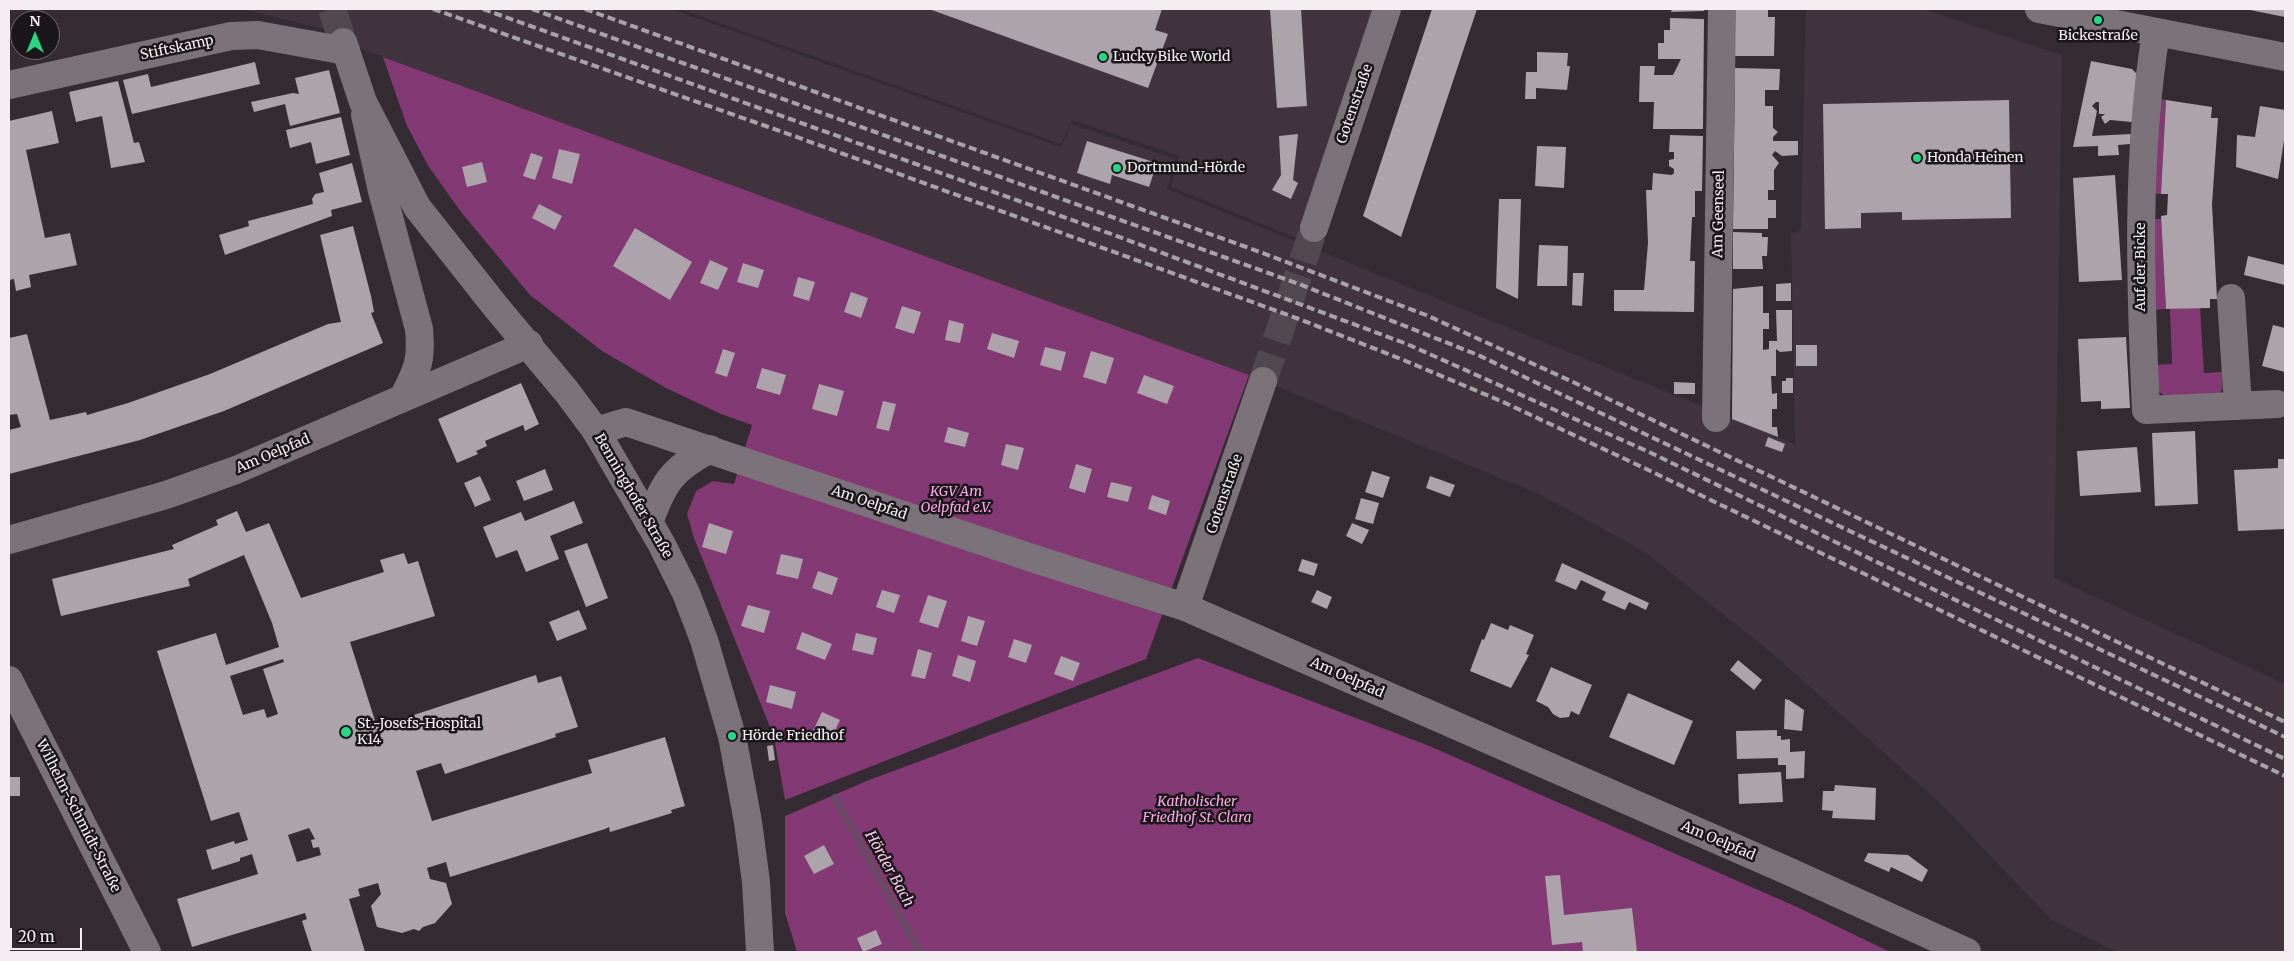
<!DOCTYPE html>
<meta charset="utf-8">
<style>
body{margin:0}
#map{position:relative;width:2294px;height:961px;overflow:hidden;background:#342c32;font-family:Merriweather,serif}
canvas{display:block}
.frame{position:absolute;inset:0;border:10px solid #f4eef2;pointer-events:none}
.north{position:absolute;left:10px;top:10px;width:50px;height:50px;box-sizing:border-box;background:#1a1619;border:1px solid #716c70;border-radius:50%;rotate:0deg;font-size:14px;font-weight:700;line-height:20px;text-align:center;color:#f4eef2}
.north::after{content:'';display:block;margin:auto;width:18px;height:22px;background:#26d886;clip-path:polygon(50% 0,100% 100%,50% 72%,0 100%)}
.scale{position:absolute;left:10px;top:928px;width:72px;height:22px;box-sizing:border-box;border:2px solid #f4eef2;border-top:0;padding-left:6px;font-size:15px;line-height:18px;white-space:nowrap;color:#f4eef2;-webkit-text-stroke:4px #1a1619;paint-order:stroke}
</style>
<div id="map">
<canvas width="2294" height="961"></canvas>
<div class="frame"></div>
<div class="north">N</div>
<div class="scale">20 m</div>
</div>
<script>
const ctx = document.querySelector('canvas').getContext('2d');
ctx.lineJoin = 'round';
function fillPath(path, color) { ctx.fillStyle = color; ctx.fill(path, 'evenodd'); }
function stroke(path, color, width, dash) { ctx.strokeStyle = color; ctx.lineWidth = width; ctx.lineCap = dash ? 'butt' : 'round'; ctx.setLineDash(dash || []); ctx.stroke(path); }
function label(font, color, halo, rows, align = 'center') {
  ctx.font = font + ' Merriweather,serif'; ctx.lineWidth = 5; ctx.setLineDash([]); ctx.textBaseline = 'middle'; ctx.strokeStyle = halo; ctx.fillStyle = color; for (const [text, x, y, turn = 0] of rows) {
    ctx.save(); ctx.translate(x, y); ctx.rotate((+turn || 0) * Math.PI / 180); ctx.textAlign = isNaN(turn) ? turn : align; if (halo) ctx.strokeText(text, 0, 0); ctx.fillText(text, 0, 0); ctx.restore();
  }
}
const built = new Path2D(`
 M242,9H671L1061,147L1071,124L1176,159L1167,189L1795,444L1791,233L1801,231L1806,9H1923L2062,55L2054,578L2285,684V952H2117L2052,920L1937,800L1773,654L1645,552L1539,494L1249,375L343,42L325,29Z
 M680,9H1384L1306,242L1171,187L1179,156L1072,120L1061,144Z`);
const green = new Path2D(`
 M383,57L1249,375L1146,659L785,800L774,737L694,538L687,514L696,491L713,481L734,484L752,425L721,414L666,388L602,351L530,295L461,212L429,167L407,126Z
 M2155,98L2166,100L2161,194L2149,193Z
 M2149,219H2161L2166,309L2152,310Z
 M2200,308L2204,373L2222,372V389L2218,396L2166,397L2157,390L2151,365L2172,364L2170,309Z
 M1198,658L1427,745L1797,907L1890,952H797L785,913V816L869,780Z`);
const stream = new Path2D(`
 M835,798L920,952`);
const building = new Path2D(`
 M929,9H1162L1155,30L1168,34L1148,88Z
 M1270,9H1301L1307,106L1277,108Z
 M1432,9H1477L1401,237L1363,216Z
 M1672,9H1705L1704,11L1671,12Z
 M1735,9H1768V17H1775L1774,56H1735Z
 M2250,9H2285V17L2250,10Z
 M1670,18L1704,19L1703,129H1653L1654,102H1639L1640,66H1655L1654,75H1673L1681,59H1658V43H1664V30H1670Z
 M1537,52L1568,53L1567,66H1570L1567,90L1536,88V99H1525L1526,72H1537Z
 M2091,61L2132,69L2137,74L2132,122L2110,120L2105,124L2101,117L2105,114H2099V102H2096L2092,106L2097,111L2092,136L2131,134L2130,144L2118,145L2119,155L2098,156V146L2073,147Z
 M255,62L260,84L132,114L123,80L148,74L151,87Z
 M1735,68L1780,69L1779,90H1765V106H1773V128L1778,132L1773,137V141H1798V155L1782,156L1775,151L1772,155L1779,163L1774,170V190H1768V200H1776V218H1768V229H1733Z
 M329,70L340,113L290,126L285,104L254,112L251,102L293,93L299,94L295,78Z
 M118,81L134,143L139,142L145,162L111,168L102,116L76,122L69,92Z
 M2009,100L2011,218L1902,220V212L1861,213V228L1825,229L1823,104Z
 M2166,100L2212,107L2211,118H2218L2212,204L2217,299H2210V308L2166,309L2161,216L2167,215L2168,194H2161Z
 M2260,106L2285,110V134L2278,179L2236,167L2237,135L2255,137Z
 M52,111L59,143L26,150L45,238L70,233L77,265L29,275L31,287L16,291L14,279L9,280V121Z
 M341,117L350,155L316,164L311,142L290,148L286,130Z
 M1298,134L1293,180L1298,183L1291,199L1272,190L1281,175L1279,136Z
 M1670,135L1703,136L1702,191H1695V217H1692L1690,261H1695L1694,312L1614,311V290H1644L1648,243L1646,190H1652L1653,173L1672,175L1674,173V169L1669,166V160L1674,159V152H1669Z
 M1087,141L1157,163L1149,187L1112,175L1110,184L1077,173Z
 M1537,146L1566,147L1564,188L1535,186Z
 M559,149L580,154L572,184L552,178Z
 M531,153L543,157L535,180L523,176Z
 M482,162L487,182L467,187L462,167Z
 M352,163L362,202L331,210L332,216L225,255L219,235L249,226L248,221L313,204L312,199L315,194L324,192L319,173Z
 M2115,175L2122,280L2079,282L2073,178Z
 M1499,199H1521L1518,299L1496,288Z
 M539,204L562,216L555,230L532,218Z
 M353,226L371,296L374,312L371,313L383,343L224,411L140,440L9,474V430L21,427L17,414L9,415V338L27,334L50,420L86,412L87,415L128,403L210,374L328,324L341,322L320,235Z
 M635,228L692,262L670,300L613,266Z
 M1733,232L1762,233V237H1768L1767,256H1762L1763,269H1733Z
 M1539,245L1568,246L1567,286H1537Z
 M2248,256L2285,265V285L2244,275Z
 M710,260L728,268L718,290L700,283Z
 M743,263L764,270L758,288L737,282Z
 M1573,273H1584L1582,306L1572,305Z
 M798,277L815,282L809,301L793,296Z
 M1791,283V301H1776V284Z
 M1763,286V313H1769V329H1763V350L1769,349V341H1777L1776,310H1792V351L1780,352L1776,349V376H1771L1772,394L1777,393V409H1772V427H1777L1778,437L1732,419L1733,289Z
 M851,292L868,298L861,318L844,312Z
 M902,306L921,312L914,334L895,328Z
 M949,320L964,324L960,343L945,340Z
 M2273,325L2285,328V372L2262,366Z
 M992,333L1019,341L1014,358L987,349Z
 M2126,337L2130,408L2101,409V401L2081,402L2078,339Z
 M1796,345H1817V366H1796Z
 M1045,347L1066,352L1061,371L1040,365Z
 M723,349L735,353L727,377L715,373Z
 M1091,351L1114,358L1106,384L1083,377Z
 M762,368L786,375L780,395L756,388Z
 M1144,375L1174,386L1167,404L1137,393Z
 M1786,378H1793V393H1782V381H1786Z
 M1674,382L1695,383V394H1674Z
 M521,383L539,424L525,431L523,425L485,441L487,446L476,451L478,454L457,463L438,419Z
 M819,384L844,391L837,416L812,409Z
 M883,401L896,404L889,431L876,428Z
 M948,427L969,433L965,447L944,442Z
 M2195,431L2198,504L2155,506L2152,433Z
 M1768,437L1785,444L1782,452L1765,446Z
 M1006,444L1024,448L1018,470L1001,465Z
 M2137,447L2141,492L2080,496L2077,451Z
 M2278,459H2285V529L2238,531L2234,470L2278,468Z
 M1076,464L1092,469L1085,493L1069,488Z
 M545,469L553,490L524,501L516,481Z
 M1372,471L1390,477L1383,498L1365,492Z
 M480,476L491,500L475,507L464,483Z
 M1430,476L1455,485L1450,497L1426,488Z
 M1111,482L1132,487L1128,502L1107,497Z
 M1152,495L1170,501L1166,515L1148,509Z
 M1361,498L1379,503L1373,524L1355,519Z
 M574,501L583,523L550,536L559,559L526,572L517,550L496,558L483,527L521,512L525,521Z
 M237,511L246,532L269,523L301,598L384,572L380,560L404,553L408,564L418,561L435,616L350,642L377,727L536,675L538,683L561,676L578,727L555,734L556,737L445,774L441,763L416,771L432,821L592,773L588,760L665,737L685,806L671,810L672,813L610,832L609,827L605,829L450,877L446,862L427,868L430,879L446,883L452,904L435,923L423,927L419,931L414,929L402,933L377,927L371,906L381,894L378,883L358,889L360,896L349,899L365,952H312L302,921L307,919L305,913L192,947L177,899L258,874L252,854L240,858V861L212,870L206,850L234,841L235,844L248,840L239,812L211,821L157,651L216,633L226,665L279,647L272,623L244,555L188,579L190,586L61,616L52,579L174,549L172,545L218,525L216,520ZM283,659L284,662L263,669L278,714L267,718L264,709L243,715L230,676ZM309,828L315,839L311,840L313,848L319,847L321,855L297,862L288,835Z
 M709,523L733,531L726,554L702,547Z
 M1352,523L1369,530L1362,544L1346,536Z
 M587,543L608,598L586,607L564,551Z
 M781,554L803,559L798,579L776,574Z
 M1302,559L1318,564L1314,576L1298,571Z
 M1562,563L1649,603L1646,610L1629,602L1625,610L1602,600L1606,592L1581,580L1576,590L1555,581Z
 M818,571L838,578L832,595L812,588Z
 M882,590L900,595L894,613L876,607Z
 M1317,590L1332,597L1327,609L1311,602Z
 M928,595L947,601L938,628L919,622Z
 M748,605L770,611L764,633L741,626Z
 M579,610L587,629L557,641L549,622Z
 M968,616L985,621L977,646L961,641Z
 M1491,623L1508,630L1510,625L1534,635L1526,654L1529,655L1511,688L1470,671L1482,639L1484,640Z
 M802,632L832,644L825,660L796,649Z
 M856,633L877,638L873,655L852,650Z
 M1014,639L1032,645L1026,663L1008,657Z
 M918,649L932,653L925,679L911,676Z
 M958,655L976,661L970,682L952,676Z
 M1061,656L1080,663L1073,681L1054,674Z
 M1738,660L1762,680L1754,690L1730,670Z
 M1551,667L1592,685L1579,715L1571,711L1569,717L1560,718L1553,714L1548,707L1536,701Z
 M770,685L796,692L792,709L766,702Z
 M1628,693L1693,721L1674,765L1609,737Z
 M1785,699L1789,700L1804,710L1802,731L1784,729Z
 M822,712L840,720L831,739L813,731Z
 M1777,730V736H1781V740L1790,739V752L1805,751L1804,778L1786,779V765H1778V758L1737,759L1736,731Z
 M773,745L775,760L769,761L767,746Z
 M1781,772L1783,802L1739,804L1738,774Z
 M9,777H20V796H9Z
 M1835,785L1876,788L1875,820L1832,818L1833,811L1822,810L1823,791H1834Z
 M824,845L834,864L814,874L804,856Z
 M1868,853L1908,855L1928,870L1922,882L1891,867L1889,872L1864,861Z
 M1560,875L1564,915L1632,908L1637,952H1583L1582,942L1552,945L1545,876Z
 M876,930L882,944L863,952L857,938Z`);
const minorTunnel = new Path2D(`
 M1263,381L1314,228`);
const secondaryTunnel = new Path2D(`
 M332,9L343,42`);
const minor = new Path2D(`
 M2156,32C2136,158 2140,283 2146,410L2277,404
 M9,85L231,36L258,35L346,51
 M365,115L382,191L419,329C422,359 418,369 404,396
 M1314,228L1387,9
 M2231,298L2238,406
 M1716,418L1722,9
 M596,431L626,422L1035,559L1185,607L1788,871L1967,952
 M649,523C663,483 672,469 710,449
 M9,540L166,495L236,470L529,344
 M1185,607L1263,381
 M9,680L147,952`);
const secondary = new Path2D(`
 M2039,9L2285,57
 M343,42L363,102L417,207L496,307L567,392L596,431L661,543L686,593L704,640L732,736L748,822L756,882L760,952`);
const rail = new Path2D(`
 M433,9L794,136L1299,319L1401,359L1501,401L1642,467L2285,776
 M483,9L1114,235L1407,344L1649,452L2285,759
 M532,9L1299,284L1478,355L2285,737
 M585,9L1260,252L1426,315L1573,382L2285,722`);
const markers = [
 [2098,20,5,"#26d886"],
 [1103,57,5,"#26d886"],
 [1917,158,5,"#26d886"],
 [1117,168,5,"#26d886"],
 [346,732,6,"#26d886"],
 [732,736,5,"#26d886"]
];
const poiNames = [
 ["Bickestraße",2098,36,"center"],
 ["Lucky Bike World",1113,57],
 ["Honda Heinen",1927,158],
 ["Dortmund-Hörde",1127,168],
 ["St.-Josefs-Hospital",357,724],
 ["K14",357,740],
 ["Hörde Friedhof",742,736]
];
const streetNames = [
 ["Stiftskamp",177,48,-12],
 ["Gotenstraße",1355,104,-71],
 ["Am Geenseel",1719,214,-89],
 ["Auf der Bicke",2141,267,-90],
 ["Am Oelpfad",273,454,-23],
 ["Gotenstraße",1225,494,-71],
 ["Benninghofer Straße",633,496,60],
 ["Am Oelpfad",869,503,19],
 ["Am Oelpfad",1347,678,24],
 ["Wilhelm-Schmidt-Straße",78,816,63],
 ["Am Oelpfad",1718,841,23]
];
const parkNames = [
 ["KGV Am",956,492],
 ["Oelpfad e.V.",956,508],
 ["Katholischer",1197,802],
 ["Friedhof St. Clara",1197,818]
];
const waterNames = [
 ["Hörder Bach",889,869,61]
];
fillPath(built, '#42343e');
fillPath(green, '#833973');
stroke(stream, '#6c4766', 8);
fillPath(building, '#ada3aa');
stroke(minorTunnel, '#51494f', 28, [28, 14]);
stroke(secondaryTunnel, '#51494f', 28, [28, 14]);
stroke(minor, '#7c7279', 28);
stroke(secondary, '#7c7279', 28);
stroke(rail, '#a9a2a7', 4, [8, 4]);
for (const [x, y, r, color] of markers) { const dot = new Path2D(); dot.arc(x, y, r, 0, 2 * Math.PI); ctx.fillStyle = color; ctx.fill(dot); stroke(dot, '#1a1619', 2); }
label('14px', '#f4eef2', '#1a1619', poiNames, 'left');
label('14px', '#f4eef2', '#1a1619', streetNames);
label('italic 14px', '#fca8e7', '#1a1619', parkNames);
label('italic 15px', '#f4cae8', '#1a1619', waterNames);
</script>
